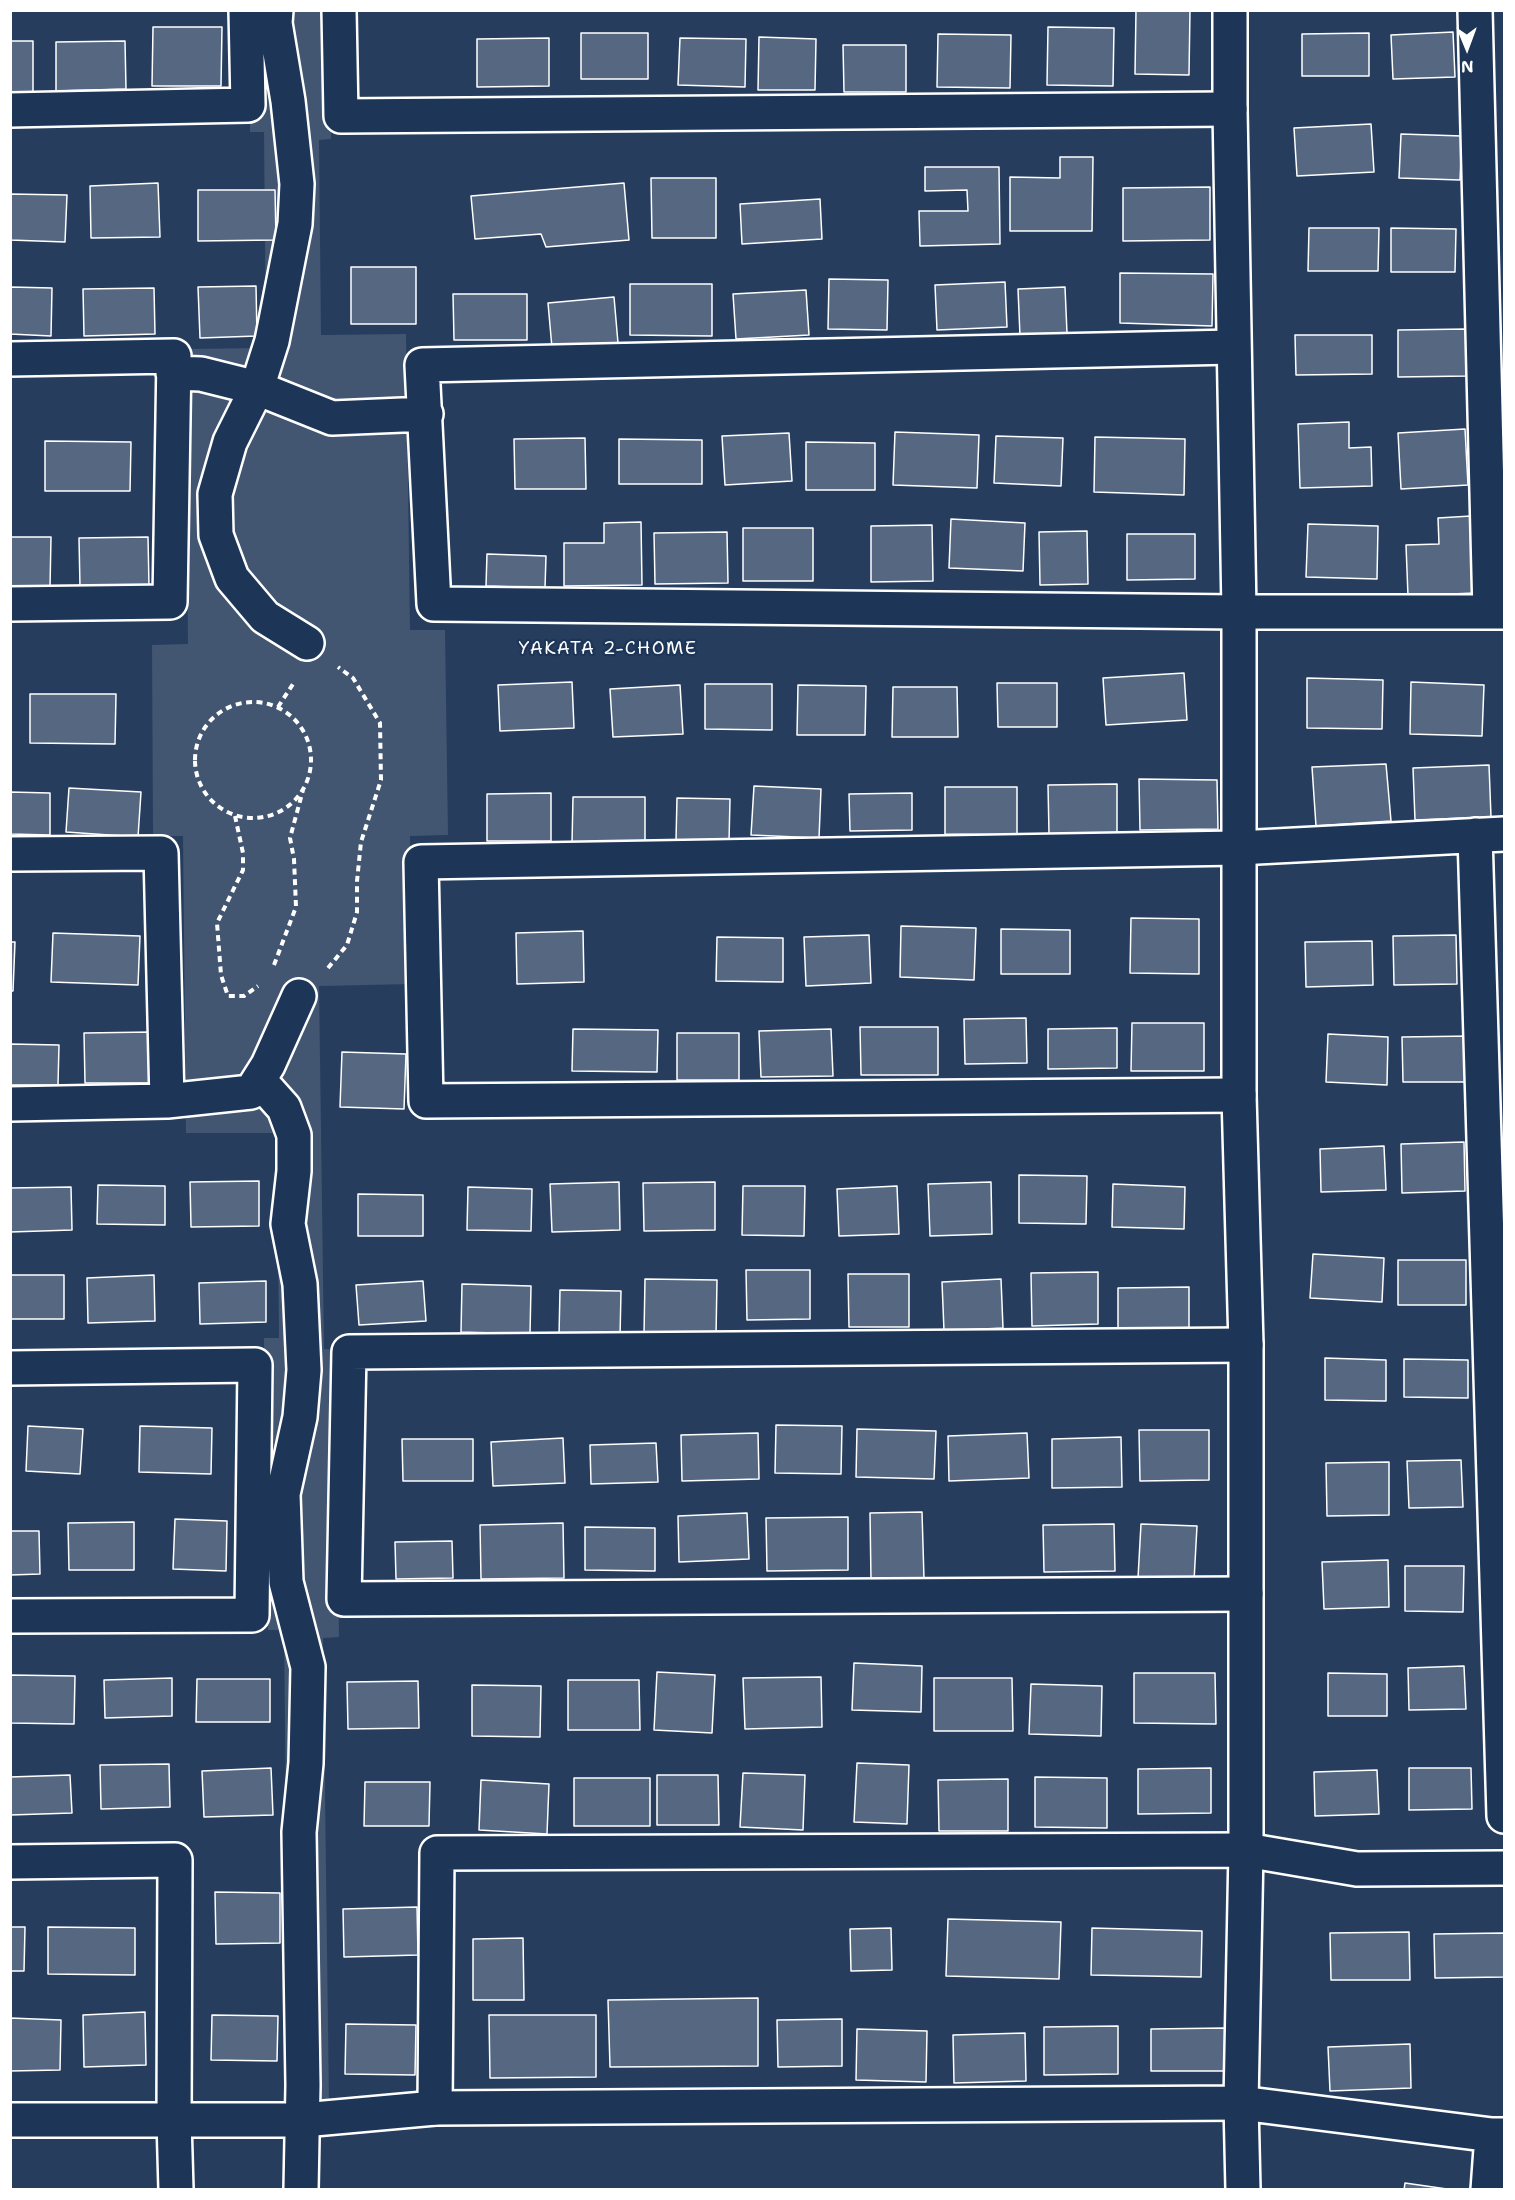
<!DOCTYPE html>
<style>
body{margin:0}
#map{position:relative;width:1515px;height:2200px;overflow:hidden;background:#263d5e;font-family:"Shantell Sans",sans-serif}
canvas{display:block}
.frame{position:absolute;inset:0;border:12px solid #fff;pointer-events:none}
.north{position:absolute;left:1437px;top:18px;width:60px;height:60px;-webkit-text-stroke:4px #1d3557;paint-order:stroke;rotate:179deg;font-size:16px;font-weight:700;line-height:24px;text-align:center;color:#fff}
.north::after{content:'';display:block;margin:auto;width:21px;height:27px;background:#fff;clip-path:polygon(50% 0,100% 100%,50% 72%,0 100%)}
</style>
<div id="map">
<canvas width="1515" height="2200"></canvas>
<div class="frame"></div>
<div class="north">N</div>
</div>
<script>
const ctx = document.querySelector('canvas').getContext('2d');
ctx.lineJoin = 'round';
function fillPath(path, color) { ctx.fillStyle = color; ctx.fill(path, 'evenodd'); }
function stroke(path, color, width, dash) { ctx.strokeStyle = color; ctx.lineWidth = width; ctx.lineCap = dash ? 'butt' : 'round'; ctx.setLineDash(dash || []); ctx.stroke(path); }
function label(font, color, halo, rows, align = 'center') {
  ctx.font = font + ' "Shantell Sans",sans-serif'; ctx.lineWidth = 4.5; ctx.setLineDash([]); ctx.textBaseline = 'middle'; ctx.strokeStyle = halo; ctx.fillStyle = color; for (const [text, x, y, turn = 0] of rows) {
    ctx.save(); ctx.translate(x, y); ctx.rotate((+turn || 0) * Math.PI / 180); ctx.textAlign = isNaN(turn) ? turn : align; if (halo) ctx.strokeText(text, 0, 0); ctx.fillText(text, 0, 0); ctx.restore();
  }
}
const green = new Path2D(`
 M249,11H330L331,139L319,140L321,335L406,334L410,630H445L448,835L410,836L412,984L319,986L324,1349L335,1350L339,1637L323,1638L329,2104H289L284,1630H268L264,1338H279L277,1133H186L183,836H153L152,645L188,644L185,349L266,348L264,132H250Z`);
const building = new Path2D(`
 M1136,10H1190L1189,75L1135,74Z
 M153,27H222L221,86H152Z
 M1048,27L1114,28L1113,86L1047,85Z
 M1453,32L1455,77L1393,79L1391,35Z
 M581,33H648V79H581Z
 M1369,33V76H1302V34Z
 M938,34L1011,35L1010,88L937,87Z
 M759,37L816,39L815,90H758Z
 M549,38V86L477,87V39Z
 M680,38L746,39L745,87L678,85Z
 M10,41H33V92H10Z
 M125,41L126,89L56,91V42Z
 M843,45H906V92H844Z
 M1371,124L1374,172L1297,176L1294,128Z
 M1401,134L1462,136L1460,180L1399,178Z
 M1060,157H1093L1092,231H1010V177L1060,178Z
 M925,167H999L1000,244L920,246L919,211H968L967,190L925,191Z
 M651,178H716V238H652Z
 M158,183L160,237L91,238L90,186Z
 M624,183L629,240L546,247L541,234L475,239L471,196Z
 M1210,187V240L1123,241V188Z
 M198,190H275L276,240L198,241Z
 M10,194L67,195L65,242L10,240Z
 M820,199L822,239L742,244L740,204Z
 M1309,228H1379L1378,271H1308Z
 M1391,228L1456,229L1455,272H1391Z
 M351,267H416V324H351Z
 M1120,273L1213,274L1212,326L1120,323Z
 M829,279L888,280L887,330L828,329Z
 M1005,282L1007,327L937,330L935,285Z
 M630,284H712V336L630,335Z
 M256,286L257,336L200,338L198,287Z
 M10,287L52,288L51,336L10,334Z
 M1065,287L1067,333L1020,336L1018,289Z
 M154,288L155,334L84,336L83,289Z
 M806,290L809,335L736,339L733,294Z
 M453,294H527V340H454Z
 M614,297L618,343L552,348L548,303Z
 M1467,329L1468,376L1398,377V330Z
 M1295,335H1372V374L1296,375Z
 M1349,422V448L1371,447L1372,486L1300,488L1298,424Z
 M1465,429L1468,485L1401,489L1398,433Z
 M895,432L979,435L977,488L893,485Z
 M789,433L792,481L725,485L722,436Z
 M996,436L1063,438L1061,486L994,483Z
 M1095,437L1185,439L1184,495L1094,492Z
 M585,438L586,489H515L514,439Z
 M619,439L702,440V484H619Z
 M45,441L131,442L130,491H45Z
 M806,442L875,443V490H806Z
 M1471,516L1474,593L1408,596L1406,545L1439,544L1438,518Z
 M951,519L1025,523L1023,571L949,568Z
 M641,522L642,585L564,586V543H604V523Z
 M1308,524L1378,526L1377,579L1306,577Z
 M932,525L933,581L871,582V526Z
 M743,528H813V581H743Z
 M1087,531L1088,584L1040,585L1039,532Z
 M727,532L728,583L655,584L654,533Z
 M1127,534H1195V579L1127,580Z
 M10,537H51L50,587H10Z
 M148,537L149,586L80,587L79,538Z
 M487,554L546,556L545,588L486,586Z
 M1184,673L1187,720L1106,725L1103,678Z
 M1307,678L1383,680L1382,729L1307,728Z
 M572,682L574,728L500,731L498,685Z
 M1411,682L1484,685L1482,736L1410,734Z
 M997,683H1057V727H998Z
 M705,684H772V730L705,729Z
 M680,685L683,734L613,737L610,689Z
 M798,685L866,686L865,735H797Z
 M893,687H957L958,737H892Z
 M30,694H116L115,744L30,743Z
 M1386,764L1391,821L1316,826L1312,767Z
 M1489,765L1491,817L1415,820L1413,768Z
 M1139,779L1217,780L1218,829L1140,830Z
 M1117,784V833L1049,834L1048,785Z
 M754,786L821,789L819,838L751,835Z
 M945,787H1017V835L945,834Z
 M69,788L141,792L138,837L66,832Z
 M10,792L50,793V835L10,834Z
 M551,793V841H487V794Z
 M912,793V830L850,831L849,794Z
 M573,797H645V843H572Z
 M677,798L730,799L729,842L676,840Z
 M1131,918L1199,919V974L1130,973Z
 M901,926L976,928L974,980L900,977Z
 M1001,929L1070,930V974H1001Z
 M583,931L584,982L517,984L516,933Z
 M53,933L140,936L138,985L51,982Z
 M869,935L871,983L806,986L804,937Z
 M1456,935L1457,984L1394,985L1393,936Z
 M717,937L783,938V982L716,981Z
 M1372,941L1373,985L1306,987L1305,942Z
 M10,942H15L13,991H10Z
 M1026,1018L1027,1063L965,1064L964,1019Z
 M1132,1023H1204V1071H1131Z
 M860,1027H938V1075H861Z
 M1117,1028V1068L1048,1069V1029Z
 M573,1029L658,1030L657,1072L572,1071Z
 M831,1029L833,1076L761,1077L759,1031Z
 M151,1032L152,1083H85L84,1033Z
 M677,1033H739V1080H677Z
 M1328,1034L1388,1037L1387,1085L1326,1082Z
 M1471,1036V1082H1403L1402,1037Z
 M10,1044L59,1045L58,1085H10Z
 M342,1052L406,1054L404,1109L340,1107Z
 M1464,1142L1465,1191L1402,1193L1401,1144Z
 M1384,1146L1386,1190L1321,1192L1320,1149Z
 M1019,1175L1087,1176L1086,1224L1019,1223Z
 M259,1181V1226L191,1227L190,1182Z
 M619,1182L620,1230L552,1232L550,1184Z
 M715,1182V1230L644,1231L643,1183Z
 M991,1182L992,1234L930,1236L928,1184Z
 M1113,1184L1185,1187L1184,1229L1112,1227Z
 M98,1185L165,1186V1225L97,1224Z
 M743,1186H805L804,1236L742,1235Z
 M897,1186L899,1234L839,1236L837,1189Z
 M71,1187L72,1230L10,1232V1188Z
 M468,1187L532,1189L531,1231L467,1230Z
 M358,1194L423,1195V1236H358Z
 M1313,1254L1384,1258L1382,1302L1310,1298Z
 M1398,1260H1466V1305H1398Z
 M746,1270H810V1319L747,1320Z
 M1098,1272V1324L1032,1326L1031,1273Z
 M848,1274H909V1327H849Z
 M10,1275H64V1319H10Z
 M154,1275L155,1321L88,1323L87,1278Z
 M645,1279L717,1280L716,1336L644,1334Z
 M1001,1279L1003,1328L944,1331L942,1282Z
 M266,1281V1322L200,1324L199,1283Z
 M423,1281L426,1321L359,1325L356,1285Z
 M462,1284L531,1286L530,1334L461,1332Z
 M1189,1287V1330L1118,1331V1288Z
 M560,1290L621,1291L620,1337L559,1336Z
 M1325,1358L1386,1360V1401L1325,1400Z
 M1404,1359L1468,1360V1398L1404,1397Z
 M776,1425L842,1426L841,1474L775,1473Z
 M28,1426L83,1429L80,1474L26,1471Z
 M140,1426L212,1428L211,1474L139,1472Z
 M857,1429L936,1431L934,1479L856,1477Z
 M1139,1430H1209V1480L1140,1481Z
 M758,1433L759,1479L682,1481L681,1435Z
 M1027,1433L1029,1478L949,1481L948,1436Z
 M1121,1437L1122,1487L1052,1488V1439Z
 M563,1438L565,1483L493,1486L491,1442Z
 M402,1439H473V1481H403Z
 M656,1443L658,1482L591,1484L590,1445Z
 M1461,1460L1463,1507L1409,1508L1407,1461Z
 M1389,1462V1515L1327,1516L1326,1463Z
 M922,1512L924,1579L871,1580L870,1513Z
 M747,1513L749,1559L679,1562L678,1516Z
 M848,1517V1570L767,1571L766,1518Z
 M175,1519L227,1521L226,1571L173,1569Z
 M134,1522V1570H69L68,1523Z
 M563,1523L564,1578L481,1579L480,1525Z
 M1114,1524L1115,1571L1044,1572L1043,1525Z
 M1141,1524L1197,1526L1194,1581L1138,1578Z
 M585,1527L655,1528V1571L585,1570Z
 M10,1531H39L40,1574L10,1575Z
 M452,1541L453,1578L396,1579L395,1542Z
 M1388,1560L1389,1607L1324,1609L1322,1562Z
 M1405,1566H1464L1463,1612L1405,1611Z
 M854,1663L922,1666L921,1712L852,1710Z
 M1464,1666L1466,1709L1409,1710L1408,1668Z
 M657,1672L715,1675L712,1733L654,1730Z
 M1134,1673H1215L1216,1724L1134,1723Z
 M1328,1673L1387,1674V1716H1328Z
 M10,1675L75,1676L74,1724L10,1723Z
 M821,1677L822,1727L745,1729L743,1678Z
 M172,1678V1716L105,1718L104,1680Z
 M934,1678H1012L1013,1731H934Z
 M197,1679H270V1722H196Z
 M568,1680H639L640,1730H568Z
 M418,1681L419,1728L348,1729L347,1682Z
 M1031,1684L1102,1686L1101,1736L1029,1734Z
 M472,1685L541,1686L540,1737L472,1736Z
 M857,1763L909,1765L907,1824L854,1822Z
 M169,1764L170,1807L101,1809L100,1765Z
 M271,1768L273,1815L204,1817L202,1771Z
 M1211,1768V1813L1138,1814V1769Z
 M1409,1768H1471L1472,1809L1409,1810Z
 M1377,1770L1379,1814L1315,1816L1314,1772Z
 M743,1773L805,1775L803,1830L740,1827Z
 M70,1775L72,1813L10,1815V1777Z
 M657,1775H718L719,1825H657Z
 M1035,1777L1107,1778V1828L1035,1827Z
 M574,1778H650V1826H574Z
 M1008,1779V1831H939L938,1780Z
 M481,1780L549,1784L547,1834L479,1830Z
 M365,1782H430L429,1826H364Z
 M215,1892L280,1893V1943L216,1944Z
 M417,1907L418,1955L344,1957L343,1909Z
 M948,1919L1061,1922L1059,1979L946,1976Z
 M10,1927H25L24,1971H10Z
 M48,1927L135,1928V1975L48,1974Z
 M891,1928L892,1970L851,1971L850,1929Z
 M1092,1928L1202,1931L1201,1977L1091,1975Z
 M1409,1932L1410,1980H1331L1330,1933Z
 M1504,1933V1977L1435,1978L1434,1934Z
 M523,1938L524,2000H473V1939Z
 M758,1998V2066L610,2067L608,2000Z
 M145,2012L146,2065L84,2067L83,2015Z
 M212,2015L278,2016L277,2061L211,2060Z
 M489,2015H596V2077L490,2078Z
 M10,2018L61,2020L60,2070L10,2071Z
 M842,2019V2066L778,2067L777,2020Z
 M346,2024L416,2025L415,2075L345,2074Z
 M1118,2026V2074L1044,2075V2027Z
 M1225,2028V2071H1151V2029Z
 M857,2029L927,2031L926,2082L856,2080Z
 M1025,2033L1026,2081L954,2083L953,2035Z
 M1410,2044L1411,2088L1330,2091L1328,2047Z
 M1405,2183L1454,2190H1404Z`);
const path = new Path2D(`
 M195 760a58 58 0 1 1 116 0a58 58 0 1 1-116 0Z
 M278,707L295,681
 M235,816L243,853V870L217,923L221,975L228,996H244L258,986
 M274,965L296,907L294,859L290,838L303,790
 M328,968L347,945L357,912V881L361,842L381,780L380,723L353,678L338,667`);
const street = new Path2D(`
 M276,10L275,23L288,101L297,184L295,224L272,341L257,388L230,442L215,494L216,535L232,578L265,617L307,643
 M339,10L341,116L1230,109
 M1475,10L1490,612
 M10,110L248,105L246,10
 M1233,347L422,365L434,604L1239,612H1504
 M10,359L174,356L170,602L10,604
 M173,373L201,374L257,388L332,418L426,414
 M1475,835L1504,1816
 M10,854L161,853L167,1101L10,1104
 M259,1080L284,1108L294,1135V1171L288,1224L300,1284L304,1370L300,1417L283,1494L286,1582L308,1667L306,1763L299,1832L303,2085L301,2190
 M1239,1095L426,1101L421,862L1238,848L1504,834
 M167,1101L251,1092L268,1065L299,996
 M1246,1345L349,1352L344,1599L1246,1594
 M10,1368L255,1365L252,1615L10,1616
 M10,1862L175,1860L174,2120L176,2190
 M435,2108L437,1853L1246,1850L1357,1869L1504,1868
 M1243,2190L1241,2103L1492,2135H1504
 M1488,2190L1492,2135`);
const secondary = new Path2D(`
 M10,2120H303L435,2108L1241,2103L1246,1850V1345L1239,1095V612L1230,109V10`);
const neighbourhoodNames = [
 ["YAKATA 2-CHOME",608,649]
];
fillPath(green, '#425672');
fillPath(building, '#556781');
stroke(building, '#fff', 1.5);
stroke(street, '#fff', 38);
stroke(secondary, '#fff', 38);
stroke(path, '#fff', 4, [6, 4.5]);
stroke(street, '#1d3557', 33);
stroke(secondary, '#1d3557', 33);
ctx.letterSpacing = '1.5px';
label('18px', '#fff', '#1d3557', neighbourhoodNames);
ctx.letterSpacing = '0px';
</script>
